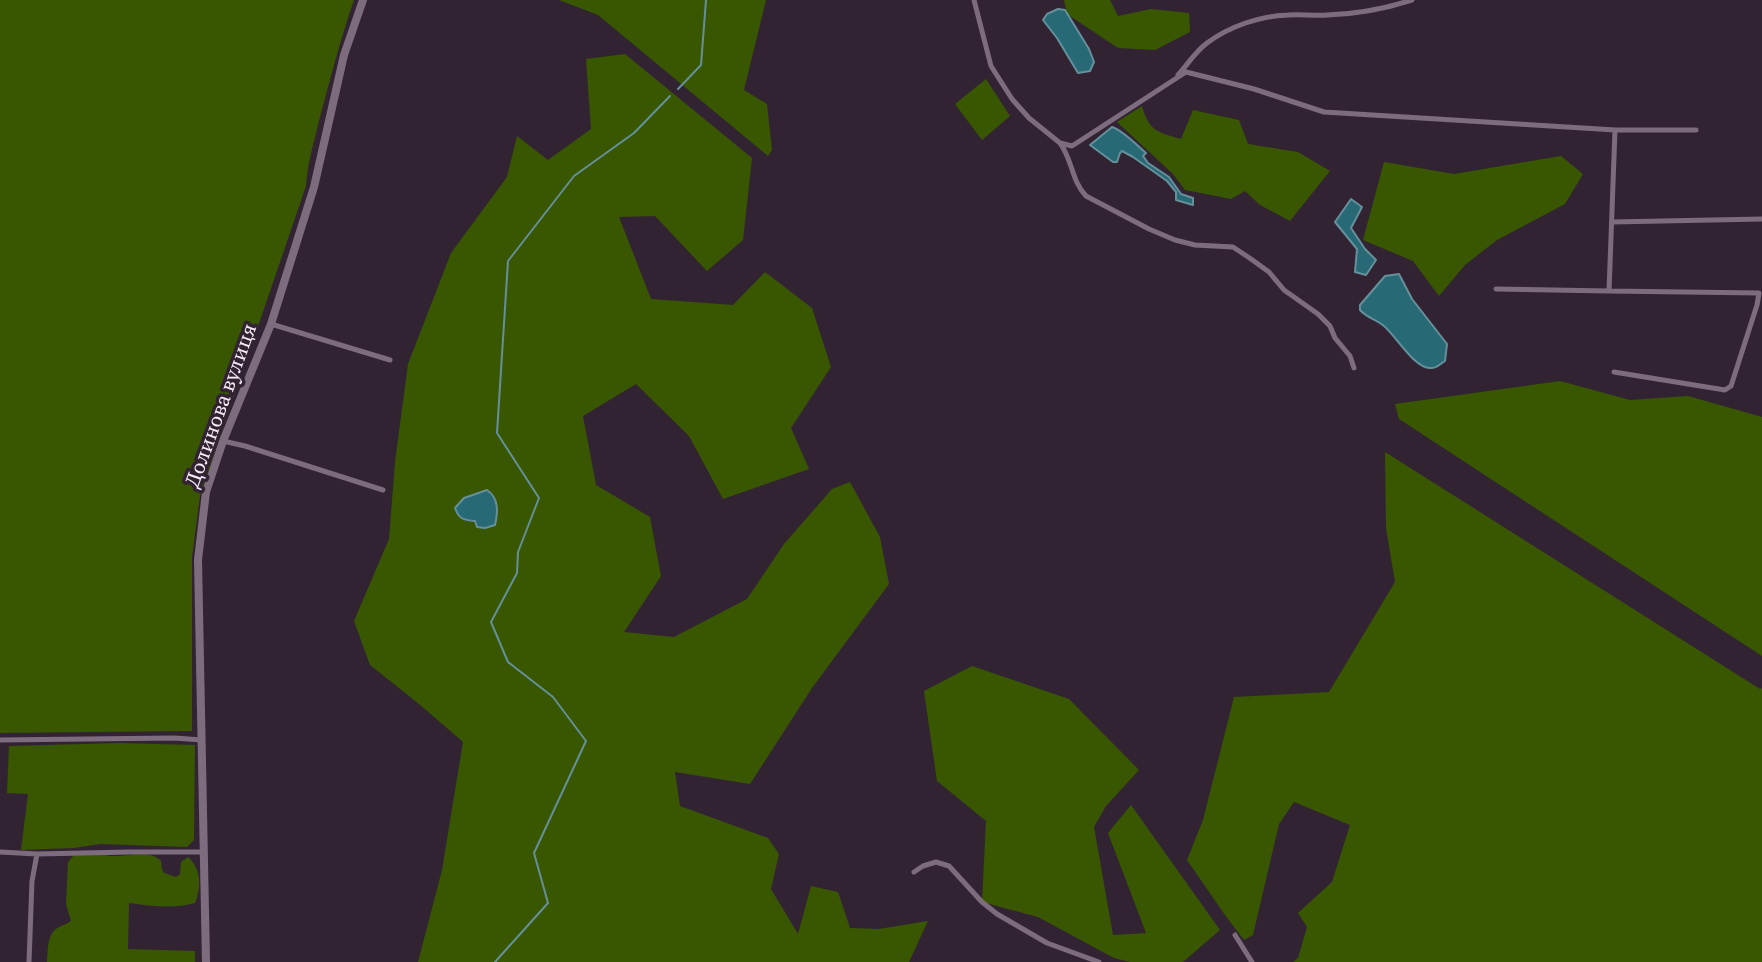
<!DOCTYPE html>
<meta charset="utf-8">
<style>
body{margin:0}
canvas{display:block;background:#322333}
</style>
<canvas width="1762" height="962"></canvas>
<script>
const ctx = document.querySelector('canvas').getContext('2d');
ctx.lineJoin = 'round';
function fillPath(path, color) { ctx.fillStyle = color; ctx.fill(path, 'evenodd'); }
function stroke(path, color, width, dash) { ctx.strokeStyle = color; ctx.lineWidth = width; ctx.lineCap = dash ? 'butt' : 'round'; ctx.setLineDash(dash || []); ctx.stroke(path); }
function label(font, color, halo, rows, align = 'center') {
  ctx.font = font + ' "Source Serif 4",serif'; ctx.lineWidth = 7; ctx.setLineDash([]); ctx.textBaseline = 'middle'; ctx.strokeStyle = halo; ctx.fillStyle = color; for (const [text, x, y, turn = 0] of rows) {
    ctx.save(); ctx.translate(x, y); ctx.rotate((+turn || 0) * Math.PI / 180); ctx.textAlign = isNaN(turn) ? turn : align; if (halo) ctx.strokeText(text, 0, 0); ctx.fillText(text, 0, 0); ctx.restore();
  }
}
const green = new Path2D(`
 M0,0H354C340,40 330,80 319,121C314,143 307,164 306,186L200,496L192,557V731L0,733Z
 M559,0H766L744,90L767,104L772,150L768,156L598,15Z
 M1064,0H1110L1118,16L1151,9L1189,13L1190,32L1155,50L1118,48L1067,14Z
 M625,54L752,158L743,240L707,271L655,216L619,217L651,299L733,305L765,272L812,308L831,367L791,428L809,469L723,499L689,436L636,384L583,416L596,485L650,517L661,576L624,632L674,637L747,599L784,544L832,489L850,482L880,537L889,584L812,688L750,784L675,772L680,806L768,838L779,854L771,889L798,934L811,886L838,892L850,928L879,929L928,921L909,962H418L442,870L463,742L419,704L370,665L354,621L389,539L395,462L408,364L451,253L507,177L517,136L548,160L591,129L586,59Z
 M986,79L1010,116L982,140L955,104Z
 M1142,106C1149,131 1157,132 1181,139L1193,110L1239,120L1248,144L1298,152L1330,171L1290,221L1260,205L1245,191L1231,199L1185,190L1173,174L1117,122Z
 M1561,156L1583,174L1565,204L1497,240L1465,265L1439,296L1413,261L1363,240L1384,162L1454,174Z
 M1560,381L1630,400L1688,396L1762,417V656L1399,419L1395,404Z
 M1385,452L1760,689L1762,688V962H1293L1298,958L1307,927L1298,913L1332,882L1350,825L1294,802L1279,824L1253,935L1244,940L1225,915L1187,860L1203,820L1234,697L1329,692L1395,582L1386,528Z
 M972,666L1069,699L1139,770L1106,806L1094,827L1113,935L1146,933L1108,833L1131,805L1220,930L1183,962H1130L1114,958L1038,917L982,902L986,821L937,781L924,691Z
 M121,743L195,745L194,840L187,847L100,844L74,848L21,850L28,794L7,793L9,746Z
 M95,852C101,854 107,856 112,856C127,857 150,849 161,861L162,870L164,873L176,877L180,874L181,862L188,857C201,869 202,887 195,903C174,909 151,906 129,903L128,949L195,951V962H47C48,952 47,935 56,929C61,925 66,925 71,921L66,904L68,862L74,855Z`);
const water = new Path2D(`
 M1058,9L1065,10L1089,49L1094,62L1090,71L1078,73L1057,38L1043,20L1047,14Z
 M1112,127C1121,129 1138,146 1146,153L1143,156L1148,163L1169,177L1181,194L1193,198V205L1176,200V192L1167,181L1133,157L1122,151L1120,153L1117,162H1113L1090,145Z
 M1351,199L1362,207L1351,228L1365,249L1376,260L1366,275L1355,272L1357,249L1335,222Z
 M1399,274L1412,299L1447,344L1445,361C1440,364 1436,369 1430,368C1414,368 1396,336 1384,326C1376,319 1367,318 1360,310V305L1385,276Z
 M487,490C499,498 498,512 495,525L485,528L477,527L475,521C463,520 459,519 455,508L464,498Z`);
const stream = new Path2D(`
 M678,89L701,65L706,0
 M495,962L548,903L534,853L586,741L553,697L508,662L491,622L517,573L518,552L539,498L497,433L508,261L574,176L634,133L670,96`);
const street = new Path2D(`
 M974,0L991,66L1012,99L1029,118L1060,143L1072,146L1186,72L1254,89L1324,112L1615,130H1696
 M1178,75C1188,64 1195,52 1207,43C1230,26 1260,16 1288,15C1301,14 1314,16 1327,15C1356,14 1384,9 1412,0
 M1060,143C1073,161 1071,180 1086,196L1149,229L1175,240L1195,245L1233,247L1251,259L1269,272L1284,290L1318,314L1330,326L1335,338L1350,356L1354,368
 M1612,222L1762,219
 M1496,289L1609,291L1615,130
 M1609,291L1759,293L1757,305L1731,386L1725,390L1614,372
 M271,324L390,360
 M223,441L245,446L383,490
 M0,740L174,738L202,740
 M0,852L37,854L130,852H204
 M914,872L923,866L936,862L949,866L982,902L997,914L1047,943L1099,962
 M1235,935L1252,962
 M29,962L32,881L37,854`);
const secondary = new Path2D(`
 M206,962L198,560L206,492L223,441L271,324L314,187L344,55L363,0`);
const streetNames = [
 ["Долинова вулиця",222,406,-70]
];
fillPath(green, '#395600');
fillPath(water, '#276974');
stroke(water, '#65909b', 2);
stroke(stream, '#65909b', 2);
stroke(street, '#7d6c7e', 5);
stroke(secondary, '#7d6c7e', 8);
label('21px', '#f6ecf6', '#322333', streetNames);
</script>
